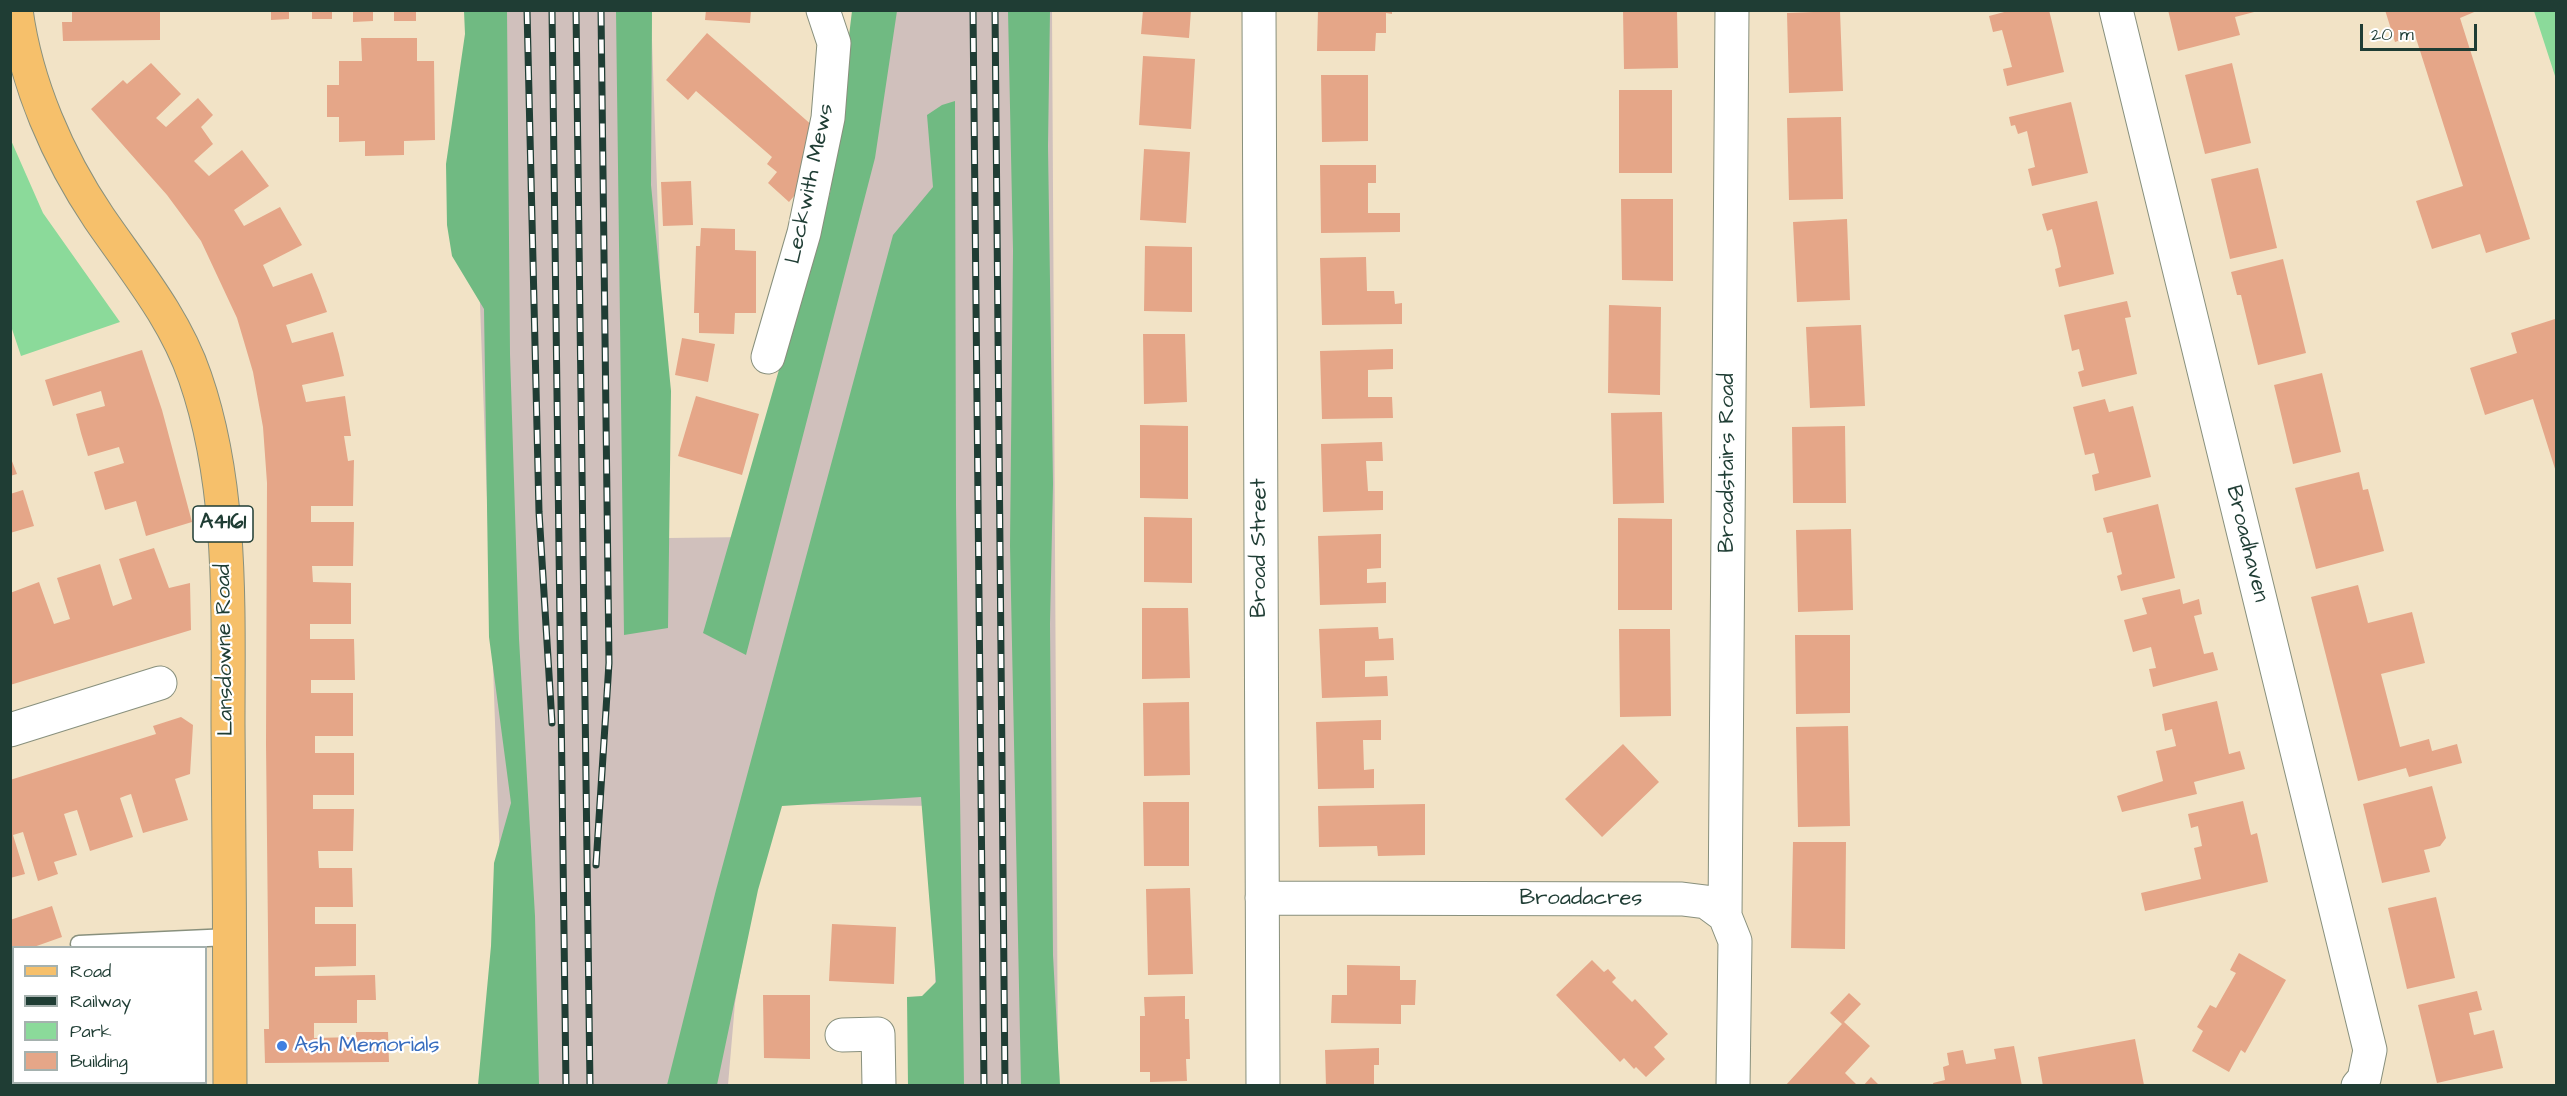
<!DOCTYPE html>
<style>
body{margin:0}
#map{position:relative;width:2567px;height:1096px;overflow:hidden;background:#f2e3c6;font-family:"Architects Daughter",sans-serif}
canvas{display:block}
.frame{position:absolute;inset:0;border:12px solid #1f3d34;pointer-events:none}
.legend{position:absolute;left:12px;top:946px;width:195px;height:138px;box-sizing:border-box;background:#fff;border:2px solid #a5b1ae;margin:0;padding:8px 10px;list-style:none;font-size:18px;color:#1f3d34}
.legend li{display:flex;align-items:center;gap:12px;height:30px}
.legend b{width:30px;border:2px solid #a5b1ae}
.scale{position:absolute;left:2360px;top:24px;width:117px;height:27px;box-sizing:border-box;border:3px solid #1f3d34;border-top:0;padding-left:8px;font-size:18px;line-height:21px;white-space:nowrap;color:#1f3d34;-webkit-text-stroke:4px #fff;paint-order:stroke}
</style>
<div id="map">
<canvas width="2567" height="1096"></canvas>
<div class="frame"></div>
<ul class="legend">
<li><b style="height:8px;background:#f6c06b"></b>Road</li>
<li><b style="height:8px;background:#1f3d34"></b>Railway</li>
<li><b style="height:16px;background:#8bda9a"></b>Park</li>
<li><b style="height:16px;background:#e5a688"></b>Building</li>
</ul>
<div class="scale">20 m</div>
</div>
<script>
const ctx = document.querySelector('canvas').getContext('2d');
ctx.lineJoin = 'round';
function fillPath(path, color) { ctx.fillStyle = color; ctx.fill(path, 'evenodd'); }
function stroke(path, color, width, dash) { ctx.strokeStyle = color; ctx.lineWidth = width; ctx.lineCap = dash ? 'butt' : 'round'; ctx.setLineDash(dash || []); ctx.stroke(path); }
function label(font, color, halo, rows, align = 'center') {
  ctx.font = font + ' "Architects Daughter",sans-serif'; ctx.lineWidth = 4.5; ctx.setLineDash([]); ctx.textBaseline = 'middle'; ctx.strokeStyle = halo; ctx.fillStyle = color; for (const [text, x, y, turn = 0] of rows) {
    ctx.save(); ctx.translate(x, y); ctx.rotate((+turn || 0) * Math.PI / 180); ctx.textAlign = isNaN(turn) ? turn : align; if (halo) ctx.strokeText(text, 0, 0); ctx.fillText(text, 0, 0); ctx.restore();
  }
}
const industrial = new Path2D(`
 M472,11H651L669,538L749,537L793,400L870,11H1052L1058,1085H934L937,806L770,804L735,1003L728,1085H508L473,109Z`);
const green = new Path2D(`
 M2534,11H2556V79Z
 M10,138L43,213L120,322L21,356L10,323Z`);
const forest = new Path2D(`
 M464,11H507L510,354L519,639L535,916L539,1085H478L491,946L494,863L511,803L489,637L484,309L452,256L447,225L446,164L465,34Z
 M616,11H652L651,185L671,391L668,628L624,635Z
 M852,11H897L875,158L746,655L703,633L830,193Z
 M1008,11H1050L1048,146L1053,484L1050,624L1053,955L1060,1085H1021L1010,546L1013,251Z
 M955,101L956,505L964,1085H908L907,997L922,996L936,982L921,797L782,806L758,890L717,1085H667L716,890L893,235L933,187L927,115L942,105Z`);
const building = new Path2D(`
 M72,10L160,12V40L63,41L62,22H72Z
 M271,10H289V19L271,20Z
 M312,10H332V19H312Z
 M353,10H373V21L353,22Z
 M394,10H416V21H394Z
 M706,10H751L750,23L705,20Z
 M1143,10H1191L1189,38L1141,34Z
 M1318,10H1392V14L1386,13V33H1376L1375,51H1317Z
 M1623,10H1677L1678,68L1624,69Z
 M2012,10H2049L2064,72L2007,86L2003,69L2012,67L2002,30L1993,32L1989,16Z
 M2168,10H2258V11L2235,17L2240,35L2178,51Z
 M2385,10H2479L2460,18L2530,239L2486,253L2480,234L2432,249L2416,201L2463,186L2415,35L2395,42Z
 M1840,11L1843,91L1789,93L1787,13Z
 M707,33L814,127L806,182L789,202L768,183L777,172L767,164L772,157L696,91L688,100L666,80Z
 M361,38H417V61H434L435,140L404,141V155L365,156V141L339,142V117H327V85H339V61H362Z
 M1143,56L1195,59L1191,129L1139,125Z
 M151,63L181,94L156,118L166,127L198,98L213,115L201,127L213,144L194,161L209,176L242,150L269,186L234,210L244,226L280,207L302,245L263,265L273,287L312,273L319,290L327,312L286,325L292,343L333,332L339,354L344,376L302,385L306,402L345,396L351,436H344L348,461L354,460L353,506H311V522H354L353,566H312L313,582L351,583V624H310V639H354L355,680H311V693H353V736H315V753H354V795H313V809H354L353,851H318L319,868H352L353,907H315V924H356V966L315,967V976L375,975L376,1000H357V1023H314V1038L356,1037V1032H388L389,1062L265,1063L264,1029H269L266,744L267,483L263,427L253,372L237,318L201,241L167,195L91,109L123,80L127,84Z
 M2232,63L2251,143L2205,154L2185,75Z
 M1321,75H1368V141L1322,142Z
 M1619,90H1672V173H1619Z
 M2071,102L2088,173L2032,186L2028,169L2035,167L2027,131L2018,134L2015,125L2011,126L2009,117Z
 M1841,117L1843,199L1789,200L1787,118Z
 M1144,149L1190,152L1186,223L1140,220Z
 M1320,165H1376V183H1368V213H1400V232L1321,233Z
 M2258,168L2277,248L2230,259L2211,179Z
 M691,181L693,225L663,226L661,182Z
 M1621,199H1673V281L1622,280Z
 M2097,201L2114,274L2059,287L2055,269L2061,267L2057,248L2052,229L2047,231L2042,214Z
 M1847,219L1850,300L1797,302L1793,222Z
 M701,228L735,229V250L756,251V313H735L734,334L699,333V313H694L696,246H700Z
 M1145,246L1192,247V312L1144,311Z
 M1366,257L1367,291H1394L1395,304L1402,303V324L1322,325L1320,258Z
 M2283,259L2306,353L2258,365L2241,295H2237L2231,272Z
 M2127,301L2131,317L2125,318L2137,374L2082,387L2078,372L2084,370L2079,349L2072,351L2064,315Z
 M1609,305L1661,307L1660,395L1608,393Z
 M2555,319L2556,322V472L2533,399L2485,415L2470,368L2517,353L2511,333Z
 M1861,325L1865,406L1810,408L1806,327Z
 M1143,334H1185L1187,402L1144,404Z
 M682,338L715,344L708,382L675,375Z
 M1393,349V369L1368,370V397H1392L1393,418L1322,419L1320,351Z
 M142,350L162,410L192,522L146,536L136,501L105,510L94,472L124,463L119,447L88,456L81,433L76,414L105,406L101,391L53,406L45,380Z
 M2322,373L2341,452L2293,464L2274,385Z
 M696,396L759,414L742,475L678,456Z
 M2105,399L2109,412L2133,406L2151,477L2095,491L2092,475L2099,473L2094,453L2085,455L2073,407Z
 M1662,412L1664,503L1613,504L1611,413Z
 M1140,425L1188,426V499L1140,498Z
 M1845,426L1846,503H1793L1792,427Z
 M1382,442L1383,461H1366L1368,491H1383V510L1323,512L1321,444Z
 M10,456L17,474L10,476Z
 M2359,472L2363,490L2368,489L2384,551L2316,569L2295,488Z
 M23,490L34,526L10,533V494Z
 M2158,504L2175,578L2121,591L2117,576L2122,574L2112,532L2107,533L2103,518Z
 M1144,517L1192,518V583L1144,582Z
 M1618,518L1672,519V610H1618Z
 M1851,529L1853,610L1798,612L1796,530Z
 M1381,534V568L1367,569V583L1386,582V603L1320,605L1318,536Z
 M154,548L169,588L190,583L191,630L10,685V593L39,582L54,624L70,619L57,578L100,564L113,606L132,599L119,559Z
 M2358,585L2368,623L2412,612L2425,663L2381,674L2400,747L2429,739L2432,751L2457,744L2462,763L2409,777L2406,768L2358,781L2311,597Z
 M2180,589L2183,604L2199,599L2202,614L2194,616L2204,654L2213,652L2218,670L2153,687L2149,669L2156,668L2151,647L2133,652L2124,620L2147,614L2142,598Z
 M1142,608H1188L1190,678L1142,679Z
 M1378,627L1379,639L1393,638L1394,660L1365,661V677L1387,676L1388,696L1322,698L1319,629Z
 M1619,629H1670L1671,716L1620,717Z
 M1795,635H1850V713L1796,714Z
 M2217,701L2229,754L2240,751L2245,769L2194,782L2197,794L2122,812L2117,796L2163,781L2156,751L2176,746L2172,729L2165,731L2162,714Z
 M1189,702L1190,775L1144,776L1143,703Z
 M181,717L193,725L190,774L175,779L188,820L143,833L131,794L125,796L120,798L133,837L90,851L77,810L70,812L64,814L77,855L54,862L58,874L38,881L23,832L13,835L25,874L10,878V780L156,734L153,726Z
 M1381,720V740H1363L1364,770L1374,769V788L1318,789L1316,722Z
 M1848,726L1850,826L1798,827L1796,727Z
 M1623,744L1659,782L1602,837L1565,799Z
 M2432,786L2446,838L2440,846L2424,850L2430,872L2382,883L2363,804Z
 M2243,801L2251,835L2257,833L2268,882L2145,911L2141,893L2201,879L2194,848L2202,846L2198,826L2191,828L2188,814Z
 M1143,802H1189V866H1144Z
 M1425,804V855L1378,856L1377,846L1319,847L1318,806Z
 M1793,842H1846L1845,949L1791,948Z
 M1190,888L1193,974L1148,975L1146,889Z
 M2436,897L2455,978L2407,989L2388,908Z
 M52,906L62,937L31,948H14V953L10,954V920Z
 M832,924L896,927L894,984L829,981Z
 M2239,953L2286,980L2245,1053L2241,1050L2229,1072L2192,1051L2203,1031L2197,1027L2210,1005L2216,1008L2236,973L2230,970Z
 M1592,960L1604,972L1608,969L1616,978L1612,982L1632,1002L1635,999L1668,1034L1654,1047L1665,1059L1646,1077L1636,1067L1634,1069L1624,1058L1620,1062L1556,995Z
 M1347,965L1400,966V980H1416L1415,1005H1401V1024L1331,1023L1332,995H1347Z
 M14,987V1013H13L10,988Z
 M2477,991L2482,1010L2469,1013L2474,1035L2494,1030L2503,1068L2437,1083L2418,1005Z
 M1849,993L1861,1004L1844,1022L1870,1046L1845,1073L1858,1086H1785L1842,1024L1830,1013Z
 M763,995H810V1059L764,1058Z
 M1185,996V1019H1189L1190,1059H1186L1187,1081L1150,1082V1072H1140V1016H1145L1144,997Z
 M2135,1039L2144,1085L2043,1086L2038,1057Z
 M2014,1046L2022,1086H1934L1933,1083L1945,1080L1943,1067L1949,1065L1947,1053L1963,1050L1966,1064L1996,1059L1994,1049Z
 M1379,1048V1065H1374V1086H1326L1325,1050Z
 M14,1070V1083H22L23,1086H10V1071Z
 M1871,1077L1880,1086H1863Z
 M36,1083H70L71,1086H37Z
 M75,1083H155L148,1086H76Z`);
const service = new Path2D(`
 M79,944L229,937
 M10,1023L14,1032
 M32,1082L33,1086`);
const minor = new Path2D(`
 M1259,10L1263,1086
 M2116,10L2370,1050L2364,1079L2358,1086
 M768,357L804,233L828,118L834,43L823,10
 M10,730L160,683
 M1262,898L1682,899L1706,902L1725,916L1735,941L1733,1086
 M1725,916L1732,10
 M842,1035L878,1034L879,1086`);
const primary = new Path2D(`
 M16,10C26,84 58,157 99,218C134,269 175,318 195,377C233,486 228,610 228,724C229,845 230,965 230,1086`);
const rail = new Path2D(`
 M527,10L539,512L552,723
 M552,10L566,1086
 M576,10L590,1086
 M973,10L984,1086
 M995,10L1005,1086
 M596,865L609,663L601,10`);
const markers = [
 [282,1046,6,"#3f7fe0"]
];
const shields = [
 [223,524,60]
];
const shieldNames = [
 ["A4161",223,524]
];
const streetNames = [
 ["Leckwith Mews",811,184,-78],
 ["Broadstairs Road",1728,463,-90],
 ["Broadhaven",2246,544,76],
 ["Broad Street",1260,548,-90],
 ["Lansdowne Road",226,650,-91],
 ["Broadacres",1581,899]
];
const shopNames = [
 ["Ash Memorials",294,1046]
];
fillPath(industrial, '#d0c0bc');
fillPath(green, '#8bda9a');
fillPath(forest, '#70ba82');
fillPath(building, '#e5a688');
stroke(service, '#88907d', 19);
stroke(minor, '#88907d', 35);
stroke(primary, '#88907d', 35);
stroke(service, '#fff', 16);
stroke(minor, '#fff', 33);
stroke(primary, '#f6c06b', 33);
stroke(rail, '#1f3d34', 7);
stroke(rail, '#fff', 4.5, [14]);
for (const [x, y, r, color] of markers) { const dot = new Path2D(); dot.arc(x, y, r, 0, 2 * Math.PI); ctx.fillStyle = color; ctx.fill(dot); stroke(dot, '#fff', 2); }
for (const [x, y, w] of shields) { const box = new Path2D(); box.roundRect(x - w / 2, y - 18, w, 36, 4.5); ctx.fillStyle = '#fff'; ctx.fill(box); stroke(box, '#1f3d34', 1.5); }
label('bold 21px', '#1f3d34', null, shieldNames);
label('22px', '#1f3d34', '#fff', streetNames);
label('22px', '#366cbe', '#fff', shopNames, 'left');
</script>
